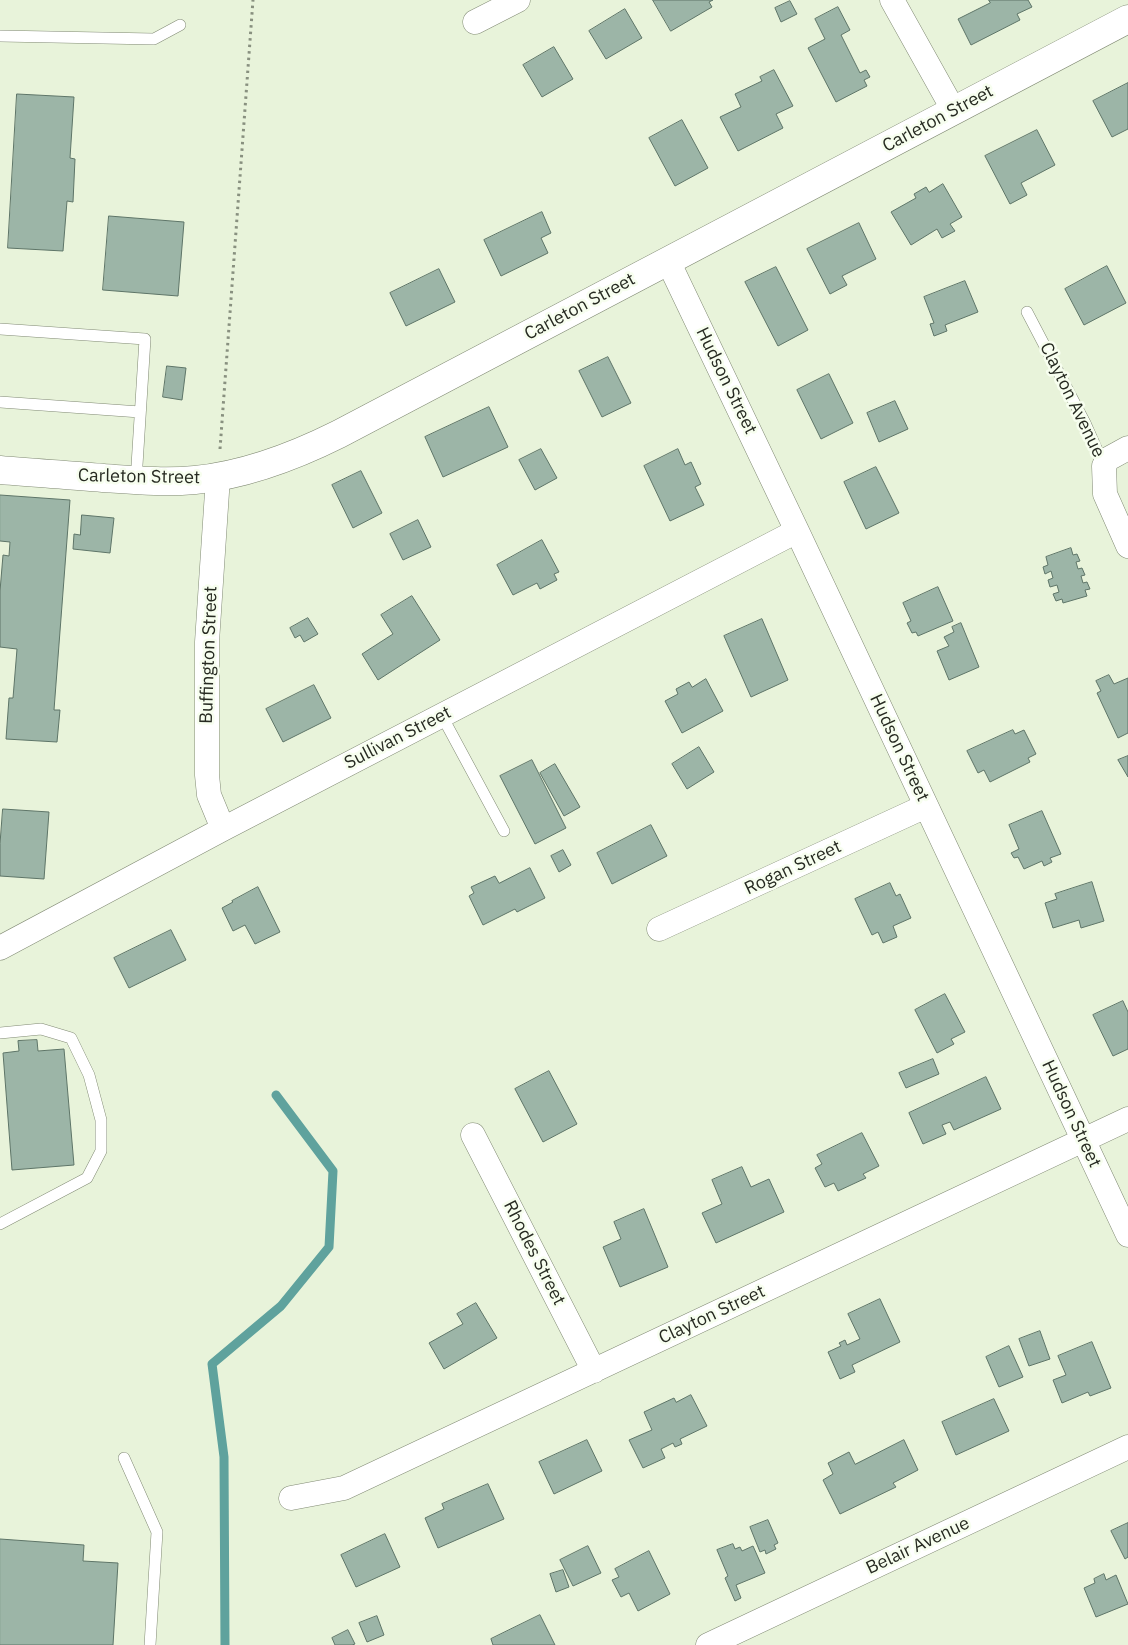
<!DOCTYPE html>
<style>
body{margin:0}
canvas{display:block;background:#e8f3da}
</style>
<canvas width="1128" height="1645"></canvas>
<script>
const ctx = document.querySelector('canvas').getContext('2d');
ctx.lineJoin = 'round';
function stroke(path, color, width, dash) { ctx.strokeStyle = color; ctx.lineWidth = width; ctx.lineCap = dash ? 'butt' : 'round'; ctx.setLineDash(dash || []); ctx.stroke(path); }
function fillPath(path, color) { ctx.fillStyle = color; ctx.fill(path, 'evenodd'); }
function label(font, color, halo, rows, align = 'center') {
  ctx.font = font + ' "IBM Plex Sans",sans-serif'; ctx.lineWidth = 5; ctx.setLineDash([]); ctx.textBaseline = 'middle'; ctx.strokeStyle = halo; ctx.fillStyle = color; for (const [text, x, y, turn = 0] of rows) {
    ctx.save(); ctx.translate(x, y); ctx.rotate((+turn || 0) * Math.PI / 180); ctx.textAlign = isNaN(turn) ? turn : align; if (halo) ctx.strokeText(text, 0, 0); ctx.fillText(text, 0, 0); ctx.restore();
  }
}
const stream = new Path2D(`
 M225,1645L224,1457L212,1364L281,1306L329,1247L333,1171L276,1095`);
const building = new Path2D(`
 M653,0H713L709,2L712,7L671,31Z
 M989,0H1028L1032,7L1017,14L1020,20L971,45L958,19L990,3Z
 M790,1L797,14L781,22L775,8Z
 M838,7L850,30L841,35L860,73L866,70L870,77L864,80L867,86L836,102L808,48L825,39L815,19Z
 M625,9L642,38L606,59L589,31Z
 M554,47L573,79L542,97L523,65Z
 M774,70L793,106L776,114L783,128L738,151L720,117L741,107L735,94L762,81L760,77Z
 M1128,83V129L1112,137L1093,101Z
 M17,94L74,97L70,158L75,159L73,202L67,201L63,251L8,248Z
 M682,120L708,168L675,186L649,138Z
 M1037,130L1055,165L1021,183L1027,195L1010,204L985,156Z
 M943,184L962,217L950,224L955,231L942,238L937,229L911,245L891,212L916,198L914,194L926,187L929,192Z
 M542,212L551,233L541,238L548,253L501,276L484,240Z
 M109,216L184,222L178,296L103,290Z
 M859,223L876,259L842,276L847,285L830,294L807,249Z
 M1107,266L1126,303L1084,325L1065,289Z
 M776,267L808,330L778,346L745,282Z
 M439,269L455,302L406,326L390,293Z
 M965,281L978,312L945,325L947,331L934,336L930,324L934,323L924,297Z
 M608,357L631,403L602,417L579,371Z
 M167,366L186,368L182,400L163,397Z
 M829,374L853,423L821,439L797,390Z
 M895,401L908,429L879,442L867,413Z
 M489,407L508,447L443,477L425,437Z
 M541,449L557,478L535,490L519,460Z
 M678,449L685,465L691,462L701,484L695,487L704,505L670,521L644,466Z
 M876,467L899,513L866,529L844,482Z
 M361,471L382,513L353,528L332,485Z
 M0,495L70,500L54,710H60L57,742L6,739L9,698H13L17,649L0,647V591L3,555L9,556L10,542L0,541Z
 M82,515L114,518L110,553L73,549L74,534L80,535Z
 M418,520L431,547L403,560L390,534Z
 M542,540L559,572L554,574L557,580L540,589L537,583L513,595L497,565Z
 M1071,548L1073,555L1077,554L1080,561L1076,562L1078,569L1082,568L1085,575L1081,576L1083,583L1087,582L1090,589L1085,590L1087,596L1063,603L1062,599L1056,601L1053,594L1059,592L1057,585L1050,587L1048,580L1053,578L1051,571L1045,574L1043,567L1048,565L1046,557Z
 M938,587L953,621L918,636L916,632L912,633L907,623L911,621L903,603Z
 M412,596L440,640L378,680L362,654L393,634L381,615Z
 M308,618L318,634L304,642L300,635L295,638L290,628Z
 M762,619L788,680L751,697L724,636Z
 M961,623L979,667L949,680L937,651L949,646L944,637L954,632L952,627Z
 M1109,675L1114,684L1128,678V733L1118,738L1097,693L1101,691L1096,681Z
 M706,679L723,711L682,733L665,701L678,694L676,689L689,682L692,687Z
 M314,685L331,718L283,742L266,709Z
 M1013,730L1015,734L1024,730L1036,754L1028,758L1030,762L990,782L984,770L978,773L967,751Z
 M699,747L714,772L687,789L672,764Z
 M1128,756V777L1118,760Z
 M532,760L566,828L535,844L500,776Z
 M555,764L580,807L564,816L540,773Z
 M3,809L49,812L44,879L0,876V844Z
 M1042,811L1061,854L1050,858L1052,862L1044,866L1042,861L1024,869L1018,857L1014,858L1011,853L1019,849L1009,825Z
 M651,825L667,856L612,884L597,853Z
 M563,850L571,865L559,872L551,856Z
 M530,868L545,898L517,912L515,909L483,925L469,896L474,893L471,887L495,876L499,883Z
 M1092,882L1104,921L1081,928L1079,920L1053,928L1045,903L1057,899L1055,894Z
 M890,883L896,896L900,894L911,918L893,926L897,937L883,943L878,932L872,935L855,899Z
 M258,887L280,932L255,944L245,925L233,931L222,908L233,902L232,901Z
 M171,930L186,960L129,988L114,958Z
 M945,994L965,1032L951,1039L954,1044L937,1053L915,1010Z
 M1123,1001L1128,1012V1049L1113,1056L1093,1015Z
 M37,1040L38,1051L64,1049L74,1165L12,1170L3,1053L19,1051L18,1041Z
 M933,1059L939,1074L906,1088L899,1073Z
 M549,1071L577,1124L543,1142L515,1089Z
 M986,1077L1001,1109L954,1130L950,1122L942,1125L946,1134L923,1144L909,1113Z
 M862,1133L879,1166L863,1174L866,1178L838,1191L834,1183L825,1187L815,1168L822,1164L817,1155Z
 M742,1167L751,1187L769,1179L784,1212L716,1243L702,1213L722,1204L712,1180Z
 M644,1209L668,1267L620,1287L603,1247L621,1239L614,1222Z
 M880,1299L900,1342L852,1365L855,1372L840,1379L828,1352L841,1346L839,1343L845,1340L847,1345L860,1339L848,1314Z
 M476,1303L497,1338L444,1369L429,1343L463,1324L457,1314Z
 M1040,1331L1050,1359L1029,1366L1019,1339Z
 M1092,1342L1111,1388L1090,1396L1088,1392L1062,1403L1053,1380L1066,1375L1058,1356Z
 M1009,1346L1023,1377L999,1387L986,1357Z
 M691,1395L707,1426L680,1439L682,1444L675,1447L673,1443L661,1449L665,1458L643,1468L629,1440L652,1430L644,1412L674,1398L676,1402Z
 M994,1399L1009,1431L956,1455L942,1422Z
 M587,1440L602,1471L554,1494L539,1462Z
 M904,1440L918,1470L893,1483L896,1487L840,1514L823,1480L833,1474L828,1463L849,1452L855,1464Z
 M488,1484L504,1519L438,1548L425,1518L444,1509L442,1504Z
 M768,1520L778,1543L774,1545L776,1549L766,1554L765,1550L760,1552L750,1527Z
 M1128,1523V1557L1125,1559L1111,1531Z
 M385,1534L400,1567L356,1587L341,1555Z
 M0,1539L84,1545L83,1561L118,1563L113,1645H0Z
 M733,1544L735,1549L740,1547L742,1551L753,1546L765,1573L736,1585L741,1598L735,1601L725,1578L728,1576L717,1550Z
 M588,1546L601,1573L573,1586L560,1560Z
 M649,1551L670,1594L638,1611L629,1593L621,1597L612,1580L619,1577L615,1569Z
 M563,1570L569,1587L556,1592L550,1574Z
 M1104,1574L1106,1580L1116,1575L1128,1604L1096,1617L1084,1588L1095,1583L1094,1579Z
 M540,1615L555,1645H493L491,1639Z
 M377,1616L384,1635L367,1642L359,1623Z
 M348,1630L355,1644L352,1645H335L332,1638Z`);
const path = new Path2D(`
 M220,449L253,0`);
const service = new Path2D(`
 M0,36L154,39L180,25
 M1027,312L1085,423L1104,466
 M0,329L145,339L136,481
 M0,402L140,412
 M442,716L504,831
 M0,1033L41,1029L71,1038L89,1075L101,1120V1151L87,1178L0,1224
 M124,1458L157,1532L150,1645`);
const minor = new Path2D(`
 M892,0L954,111
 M475,22L518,0
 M668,261L797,531L1128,1235
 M1128,448L1108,459L1104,466L1105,494L1128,546
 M218,477L207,642V775L209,795L223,829
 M659,929L926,806
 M0,948L223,829L797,531
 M473,1135L594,1371
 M291,1498L344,1488L1128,1119
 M708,1645L1128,1447`);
const tertiary = new Path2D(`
 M0,470C34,473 69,475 103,478C133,480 164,483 195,480C246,475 293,457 339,434L1128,19`);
const streetNames = [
 ["Carleton Street",938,119,-28],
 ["Carleton Street",580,307,-28],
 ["Hudson Street",726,381,64],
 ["Clayton Avenue",1072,400,64],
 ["Carleton Street",139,477,1],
 ["Buffington Street",209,655,-88],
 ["Sullivan Street",398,738,-27],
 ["Hudson Street",899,748,65],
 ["Rogan Street",793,868,-25],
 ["Hudson Street",1071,1114,65],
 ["Rhodes Street",534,1253,63],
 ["Clayton Street",712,1315,-25],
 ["Belair Avenue",918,1546,-25]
];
stroke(stream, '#5fa29d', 9);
fillPath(building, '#9cb5a7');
stroke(building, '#5e7568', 1);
stroke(service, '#818a74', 12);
stroke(minor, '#818a74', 25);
stroke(tertiary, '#818a74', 29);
stroke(path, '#88907f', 3, [2.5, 4]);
stroke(service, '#fff', 11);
stroke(minor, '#fff', 24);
stroke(tertiary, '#fff', 28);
label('18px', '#262a21', '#f7feef', streetNames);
</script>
